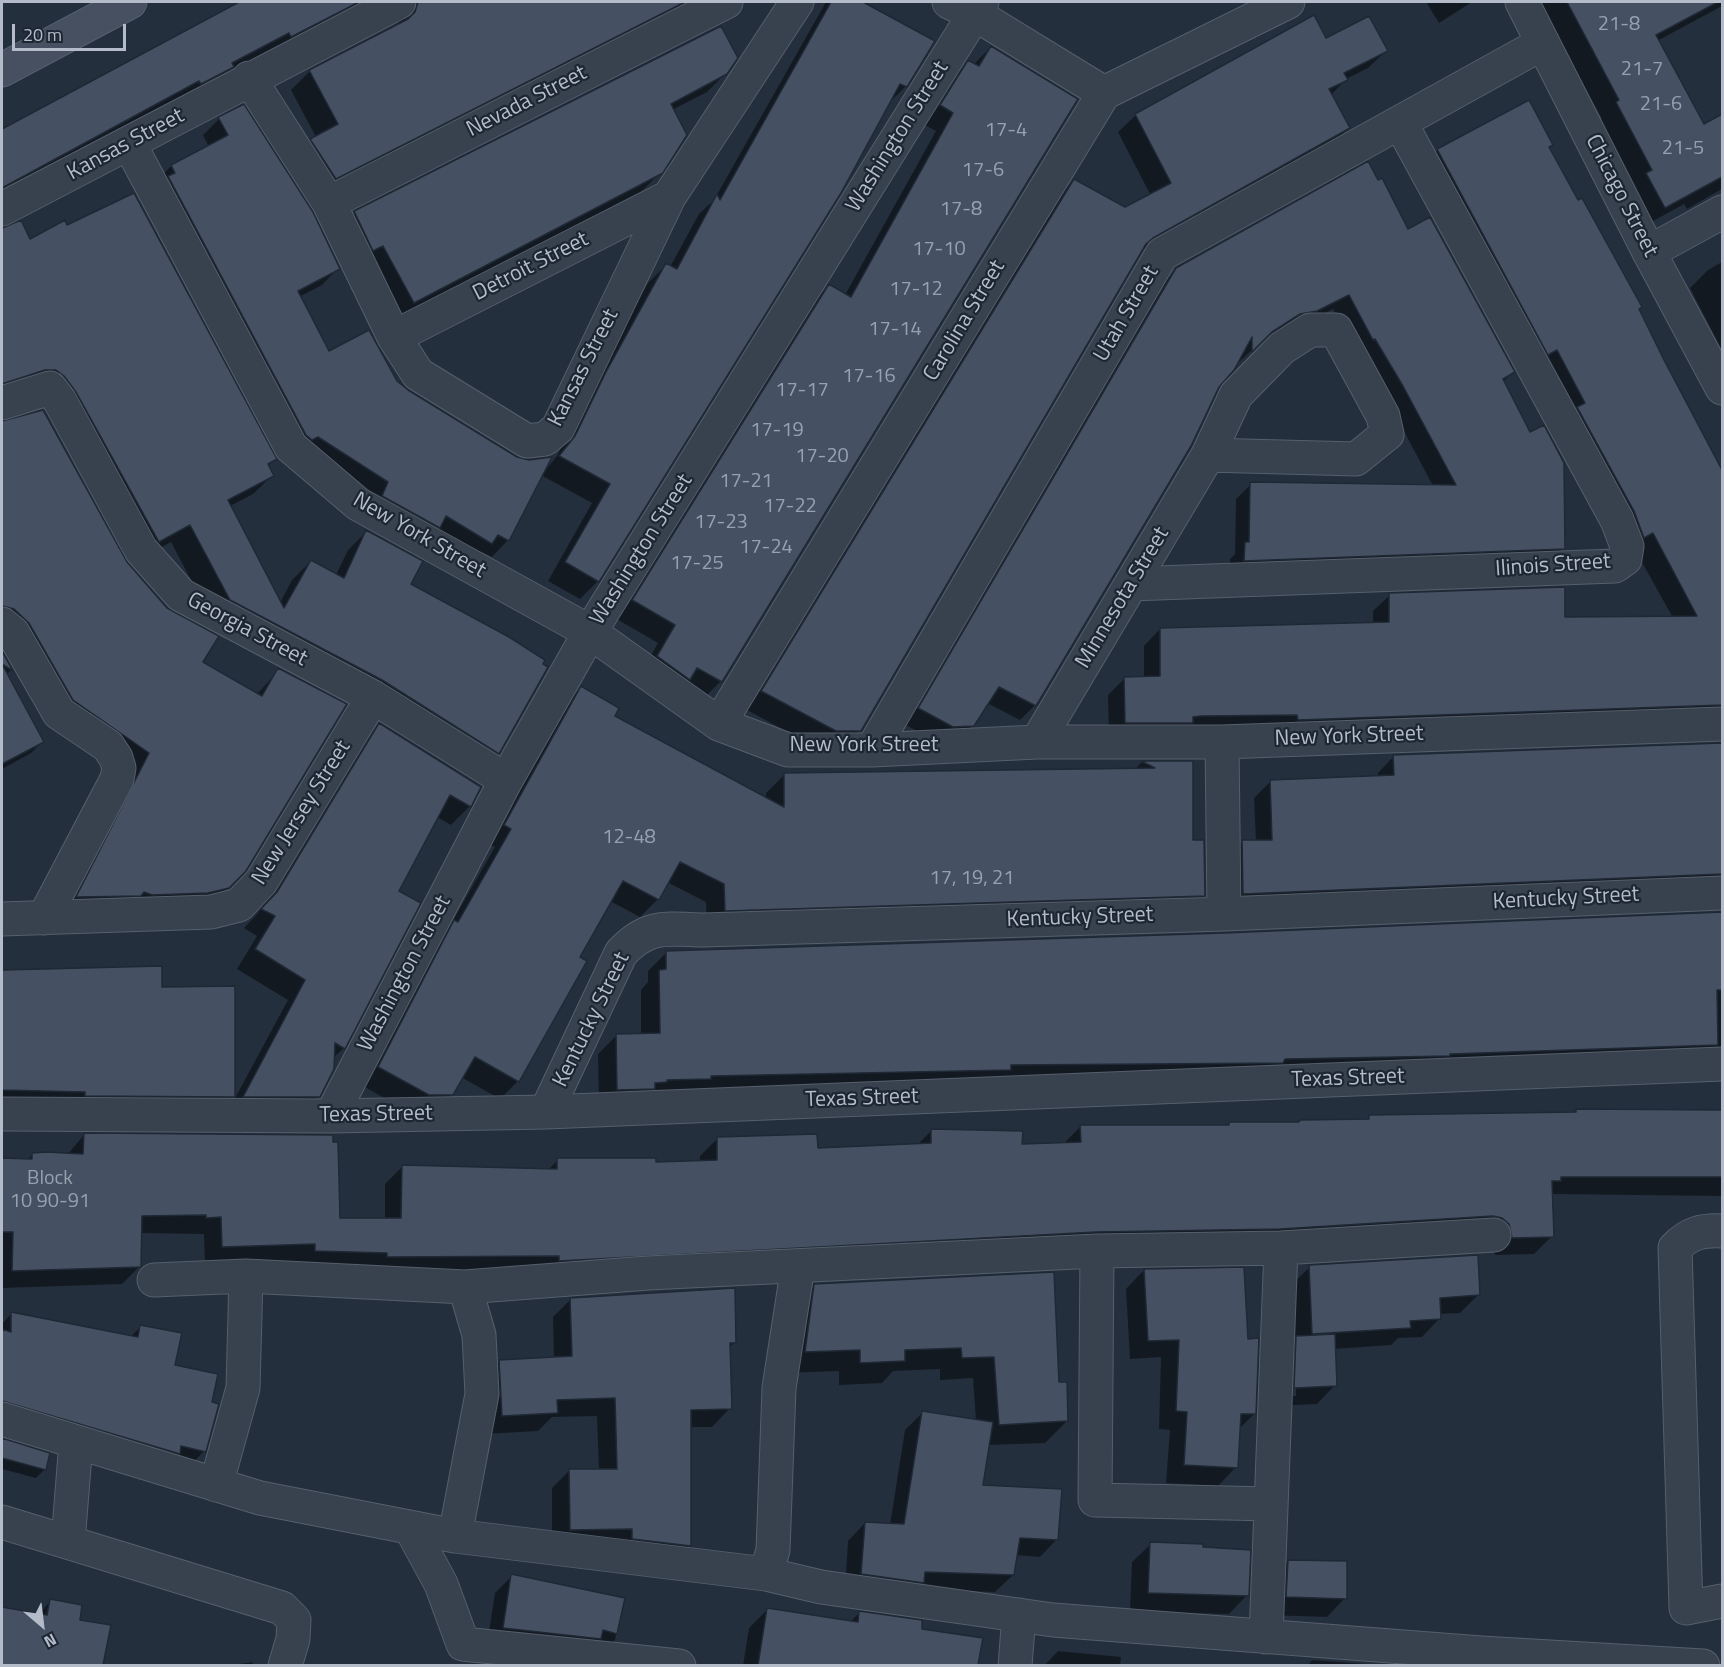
<!DOCTYPE html>
<style>
body{margin:0}
#map{position:relative;width:1724px;height:1667px;overflow:hidden;background:#242f3e;font-family:"Titillium Web",sans-serif}
canvas{display:block}
.frame{position:absolute;inset:0;border:3px solid #b4bcc9;pointer-events:none}
.north{position:absolute;left:12px;top:1595px;width:60px;height:60px;-webkit-text-stroke:4px #1d2633;paint-order:stroke;rotate:152deg;font-size:16px;font-weight:700;line-height:24px;text-align:center;color:#b4bcc9}
.north::after{content:'';display:block;margin:auto;width:21px;height:27px;background:#b4bcc9;clip-path:polygon(50% 0,100% 100%,50% 72%,0 100%)}
.scale{position:absolute;left:12px;top:24px;width:114px;height:27px;box-sizing:border-box;border:3px solid #b4bcc9;border-top:0;padding-left:8px;font-size:18px;line-height:21px;white-space:nowrap;color:#b4bcc9;-webkit-text-stroke:4px #1d2633;paint-order:stroke}
</style>
<div id="map">
<canvas width="1724" height="1667"></canvas>
<div class="frame"></div>
<div class="north">N</div>
<div class="scale">20 m</div>
</div>
<script>
const ctx = document.querySelector('canvas').getContext('2d');
ctx.lineJoin = 'round';
function fillPath(path, color) { ctx.fillStyle = color; ctx.fill(path, 'evenodd'); }
function stroke(path, color, width, dash) { ctx.strokeStyle = color; ctx.lineWidth = width; ctx.lineCap = dash ? 'butt' : 'round'; ctx.setLineDash(dash || []); ctx.stroke(path); }
function label(font, color, halo, rows, align = 'center') {
  ctx.font = font + ' "Titillium Web",sans-serif'; ctx.lineWidth = 4.5; ctx.setLineDash([]); ctx.textBaseline = 'middle'; ctx.strokeStyle = halo; ctx.fillStyle = color; for (const [text, x, y, turn = 0] of rows) {
    ctx.save(); ctx.translate(x, y); ctx.rotate((+turn || 0) * Math.PI / 180); ctx.textAlign = isNaN(turn) ? turn : align; if (halo) ctx.strokeText(text, 0, 0); ctx.fillText(text, 0, 0); ctx.restore();
  }
}
const shadow = new Path2D(`
 M242,2H379L272,55L270,50L2,194V131Z
 M380,2H694L317,196L293,159L316,137L291,90L310,71L399,25L397,12Z
 M826,2H865L933,42L906,86L887,105L598,581L580,599L548,581L592,503L541,475L508,540L492,557L482,552L474,560L295,456L155,183L171,166L209,147L203,135L219,119L338,268L322,285L299,297L329,353L396,382L517,458L544,472L557,456L588,392L648,283L666,265L670,267L699,214L714,200Z
 M1426,2H1472L1439,23Z
 M1529,2H1722V6L1657,41L1703,126L1722,116V189L1687,209L1684,204L1646,225L1599,121L1602,119L1563,46L1556,50Z
 M1326,40L1386,51L1368,68L1346,79L1331,95L1348,128L1331,146L1140,251L860,730L842,748H818L745,709L1056,198L1074,180L1125,209L1151,196L1118,132L1136,115Z
 M991,47L721,681L703,699L640,675L658,643L615,618L811,304L829,286L845,295L936,131L923,124L950,80L968,62L974,64Z
 M726,73L707,92L672,110L661,172L642,191L395,320L336,231L355,213Z
 M1548,148L1638,309L1722,480V733L1109,739L1108,695L1125,678H1144V646L1160,629L1373,624V611L1390,595L1563,619L1673,618L1422,167L1438,150Z
 M20,222L29,241L275,459L267,467L272,476L253,494L230,506L280,603L292,580L311,561L336,575L348,550L366,532L409,585L498,753L480,771L211,618L171,542L140,559L58,411L2,395V229Z
 M1407,231L1513,372L1503,382L1563,548L1548,564L1229,576L1230,559L1235,554L1236,499L1251,484L1433,486L1388,401L1357,354L1333,309L1301,326L1283,329L1255,347L1237,364V361L1218,386L1035,705L1020,720L987,703L973,725L958,741L937,742L904,724L1161,285L1177,269Z
 M1722,262V350L1690,288L1708,270Z
 M42,412L126,563L201,662L257,694L279,670L245,870L209,906L59,915L132,773L55,718L2,615V422Z
 M2,654L11,670L6,675L42,742L31,753L2,769Z
 M581,688L612,716L766,799V793L784,775L1134,770L1142,762H1191V841L1204,895L1186,913L707,928L706,902L667,882L658,899L640,917L610,901L578,958L518,1081L500,1099L461,1077L452,1094L434,1112L411,1113L361,1085L437,940L448,929L495,847L487,843L563,706Z
 M379,725L470,806L451,825L437,817L397,892L344,1048L333,1058L318,1096L299,1116L226,1115L288,1000L237,969L257,936L244,928L258,913L360,744Z
 M1722,744V901L1227,910L1226,858L1243,842H1256L1254,798L1271,781L1378,777V773L1394,756Z
 M1722,913V1079L599,1108L598,1054L616,1036L641,1035V990L648,982V971L667,952L1225,934Z
 M161,968V988L233,1096L217,1112L2,1106V972Z
 M1654,1111H1722V1196L1551,1194L1552,1236L1534,1254L1495,1255L1492,1242L542,1278L298,1268V1261L205,1264L204,1234L140,1233V1266L122,1284L2,1288V1160H27L33,1154L67,1155L84,1135L339,1219H385V1184L403,1166L548,1170L558,1160L655,1164L700,1162V1156L718,1138L816,1149L917,1145L932,1130L1021,1146L1063,1144L1081,1126H1227L1230,1123L1298,1124L1366,1120L1370,1117Z
 M1310,1267L1478,1295L1460,1313L1439,1314V1319L1422,1337L1398,1338L1391,1345L1334,1349L1335,1385L1317,1404L1276,1406L1278,1356L1294,1340L1292,1284ZM1294,1353H1297L1296,1396H1293Z
 M1144,1270L1246,1341L1254,1414L1239,1429L1236,1467L1218,1486L1166,1483L1170,1430L1159,1429L1161,1357L1130,1359L1126,1289Z
 M1052,1273L1058,1383L1067,1421L1045,1443L988,1445L981,1486L1057,1539L1040,1557L1016,1555L1013,1575L995,1592L916,1589L845,1591L848,1541L865,1523L890,1525L905,1430L922,1413L976,1421L973,1378L940,1380V1369L893,1371L882,1383L839,1385V1371L784,1373L793,1307L815,1285Z
 M571,1299L734,1343L728,1348L730,1408L712,1427H689L690,1545L672,1563L552,1547V1488L570,1470H599L597,1416L552,1417L538,1431L485,1434L482,1379L500,1361L554,1358L553,1317Z
 M12,1313L130,1337L141,1327L173,1366L204,1451L189,1467L2,1419V1324Z
 M2,1440L49,1454L45,1469L36,1478L2,1469Z
 M1151,1544L1247,1595L1229,1614L1130,1611L1132,1562Z
 M1288,1561L1345,1598L1327,1617L1268,1615L1270,1580Z
 M512,1576L623,1599L615,1640L598,1657L487,1645L495,1593Z
 M51,1601L78,1621L109,1626L101,1666H2V1611L4,1609L37,1615Z
 M768,1609L850,1622L859,1613L920,1630L981,1639L977,1666H743L749,1628Z
 M1058,1651L1121,1657L1120,1666H1044Z
 M1312,1660L1367,1664V1666H1307Z
 M253,1662L252,1666H225Z`);
const building = new Path2D(`
 M239,2H359L291,37L289,33L232,63L234,67L201,84L199,81L2,188V129Z
 M418,2H685L336,179L310,139L338,124L309,70L408,19L415,12Z
 M831,2H863L935,41L907,87L900,84L841,193L599,582L565,562L610,484L559,456L575,436L606,372L666,263L677,269L717,194L720,200Z
 M1567,2H1718L1656,35L1704,124L1722,114V177L1665,208L1646,173L1652,170L1616,102L1619,100Z
 M1314,15L1326,38L1369,16L1388,51L1344,73L1348,80L1329,89L1350,128L1153,238L1146,244L861,731H836L761,691L1074,179L1125,207L1171,183L1135,114Z
 M721,26L738,58L727,74L671,104L687,135L663,173L414,303L383,246L373,251L354,211Z
 M991,46L1078,99L722,682L697,668L690,680L657,656L675,625L632,600L829,284L851,297L953,113L940,105L968,60L979,66Z
 M1529,100L1553,145L1549,147L1578,200L1582,198L1642,307L1639,309L1664,360L1722,470V705L1298,720L1297,715L1201,716L1193,717V723H1125L1124,677L1160,676V628L1389,622V593L1565,587V617L1697,616L1653,533L1644,538L1634,511L1577,407L1585,403L1557,350L1548,355L1437,149Z
 M244,104L313,212L340,269L298,291L329,351L369,330L397,381L408,390L517,457L529,460L552,457L509,541L498,535L492,544L446,516L440,528L382,496L388,482L318,437L312,440L306,435L168,176L175,173L171,165L228,135L218,117Z
 M1368,161L1378,180L1382,178L1408,229L1430,217L1515,372L1503,379L1530,432L1544,425L1564,463L1565,549L1244,561L1245,542H1249L1250,482L1456,485L1403,386L1375,339L1373,340L1349,295L1317,311L1300,314L1272,332L1252,352V337L1234,370L1219,387L1191,446L1036,706L999,687L974,726L953,727L918,708L1176,268Z
 M134,193L277,459L268,464L274,476L228,500L284,608L311,560L344,578L366,530L423,561L411,584L509,637L545,660L543,664L548,667L499,754L382,680L230,600L190,525L159,542L76,392L64,376L56,370H45L2,384V228L21,220L30,239L65,220L67,225Z
 M43,410L127,562L167,608L219,636L203,662L262,696L278,668L347,704L246,871L229,888L208,893L152,895L144,892L141,896L76,897L149,753L73,700L29,623L14,609L2,606V421Z
 M2,651L13,671L2,664L44,742L2,764Z
 M581,686L619,708L615,716L784,807V773L1155,768L1141,761H1193V840H1204L1205,896L725,911L724,884L680,862L659,900L623,881L580,957L587,961L519,1082L475,1057L453,1095H429L378,1067L454,920L458,922L511,829L504,825Z
 M379,723L481,787L471,807L450,795L399,891L421,903L345,1049L335,1043L334,1069L320,1097H243L305,980L255,949L275,916L261,909L277,892Z
 M1722,743V874L1243,894L1242,840H1272L1270,780L1394,775L1393,755Z
 M1722,912V990H1717L1718,1045L1450,1054V1056L1285,1059L1283,1063L1011,1065V1070L711,1076V1079L667,1080V1082L655,1083V1089L617,1090L616,1034L660,1033L659,970L666,969V951L1225,933Z
 M162,966V987L235,986V1097L85,1096V1092L2,1090V970Z
 M1576,1109L1722,1110V1177H1561V1181H1552L1554,1237L1512,1238L1509,1224L1502,1218L1493,1216L1280,1229L1096,1232L559,1261V1256L387,1257V1253L315,1251V1244L222,1247L221,1217L206,1218V1215L142,1216L141,1267L12,1271L13,1232H2V1158L32,1159V1153L47,1152L83,1154L84,1133L333,1135V1142H338L340,1218H401L402,1165L557,1169V1158H656V1162L717,1160V1137L817,1134L818,1148L931,1143V1129L1023,1131L1022,1144L1081,1142L1080,1125H1229V1122H1299L1300,1120L1369,1119V1115L1576,1112Z
 M1478,1255L1480,1295L1440,1298L1441,1319L1410,1321L1411,1328L1312,1334L1309,1265Z
 M1244,1267L1248,1339L1259,1338L1256,1414H1241L1238,1468L1184,1465L1187,1412L1176,1411L1179,1340L1148,1341L1144,1269Z
 M1054,1272L1059,1382H1067L1068,1421L999,1425L994,1357L962,1358L961,1348L905,1350V1361L860,1363V1350L805,1352L814,1284Z
 M735,1288L736,1343H730L732,1409L691,1410V1546L632,1539V1529L570,1530L569,1469H617L615,1398L557,1400L558,1413L502,1416L499,1360L572,1356L570,1298Z
 M11,1312L138,1337L140,1325L182,1333L175,1365L218,1374L212,1402L219,1404L206,1452L181,1446L180,1454L2,1401V1329L11,1332Z
 M1335,1334L1337,1386L1294,1388L1296,1336Z
 M922,1411L993,1422L983,1485L1062,1489L1058,1540L1020,1538L1014,1575L925,1572L924,1583L861,1574L865,1522L904,1524Z
 M2,1438L50,1453L46,1470L2,1458Z
 M1150,1542L1203,1544V1547L1251,1550L1249,1596L1148,1593Z
 M1288,1560L1347,1561V1599L1286,1597Z
 M511,1574L625,1598L617,1634L603,1630L601,1639L503,1628Z
 M50,1599L82,1605L80,1620L111,1625L103,1665H2V1607L47,1615Z
 M767,1608L858,1622L859,1611L922,1620V1629L983,1638L978,1665H758Z`);
const street = new Path2D(`
 M949,2L975,14L1104,93
 M1522,2L1649,252L1722,388
 M249,78L329,203L394,337L418,374L527,441L545,439L558,428L669,197L797,2
 M130,145L291,447L358,504L590,632L719,724L788,750H872L1037,742H1222L1722,724
 M329,203L726,2
 M2,209L399,2
 M1649,252L1722,212
 M394,337L669,197
 M2,403L50,388L60,401L141,550L181,595L373,697L506,780
 M1131,584L1615,566L1625,559L1627,546L1617,520L1401,124
 M2,624L13,633L59,713L108,746L116,758L119,768L117,779L44,918
 M719,724L1104,93L1288,2
 M1037,742L1208,455L1236,395L1282,348L1310,330H1336L1383,416L1387,434L1356,459L1208,455
 M1222,742L1224,914
 M872,750L1162,254L1543,43
 M2,919L211,912L239,905L261,882L373,697
 M546,1112L621,953C648,924 666,929 703,930L1224,914L1722,893
 M2,1114L331,1116L546,1112L1722,1064
 M331,1116L506,780L590,632L982,2
 M1722,1231C1702,1230 1689,1233 1675,1248L1686,1608L1722,1601
 M1097,1251L1095,1500L1271,1504
 M154,1280L246,1276L465,1287L648,1273L1097,1251L1281,1248L1494,1235
 M2,1419L260,1498L455,1536L766,1574L821,1587L1053,1620L1481,1653L1703,1666
 M216,1485L243,1388L246,1276
 M2,1522L282,1608L294,1620L293,1639L285,1666
 M410,1527L441,1584L463,1644L679,1666
 M455,1536L482,1394L479,1335L465,1287
 M68,1542L76,1442
 M766,1574L773,1550L779,1388L798,1266
 M1266,1637L1281,1248
 M1015,1666L1019,1615`);
const secondary = new Path2D(`
 M2,70L130,2`);
const numberNames = [
 ["21-8",1619,25],
 ["21-7",1642,70],
 ["21-6",1661,105],
 ["17-4",1006,131],
 ["21-5",1683,149],
 ["17-6",983,171],
 ["17-8",961,210],
 ["17-10",939,250],
 ["17-12",916,290],
 ["17-14",895,330],
 ["17-16",869,377],
 ["17-17",802,391],
 ["17-19",777,431],
 ["17-20",822,457],
 ["17-21",746,482],
 ["17-22",790,507],
 ["17-23",721,523],
 ["17-24",766,548],
 ["17-25",697,564],
 ["12-48",629,838],
 ["17, 19, 21",972,879],
 ["Block",50,1179],
 ["10 90-91",50,1202]
];
const streetNames = [
 ["Nevada Street",527,102,-27],
 ["Washington Street",898,137,-58],
 ["Kansas Street",126,145,-28],
 ["Chicago Street",1621,196,63],
 ["Detroit Street",531,267,-27],
 ["Utah Street",1127,314,-60],
 ["Carolina Street",965,321,-59],
 ["Kansas Street",584,368,-63],
 ["New York Street",419,536,30],
 ["Washington Street",642,550,-58],
 ["Ilinois Street",1553,566,-4],
 ["Minnesota Street",1123,598,-59],
 ["Georgia Street",247,630,28],
 ["New York Street",1349,737,-2],
 ["New York Street",864,746],
 ["New Jersey Street",302,813,-58],
 ["Kentucky Street",1566,899,-3],
 ["Kentucky Street",1080,918,-2],
 ["Washington Street",405,974,-62],
 ["Kentucky Street",592,1020,-64],
 ["Texas Street",1348,1079,-2],
 ["Texas Street",862,1099,-2],
 ["Texas Street",376,1115,-1]
];
fillPath(shadow, '#0007');
fillPath(building, '#455162');
stroke(building, '#1f2835', 1.5);
stroke(street, '#565f6c', 35);
stroke(secondary, '#565f6c', 35);
stroke(street, '#38414e', 33);
stroke(secondary, '#465061', 33);
label('20px', '#98a1af', null, numberNames);
label('22px', '#b4bcc9', '#1d2633', streetNames);
</script>
